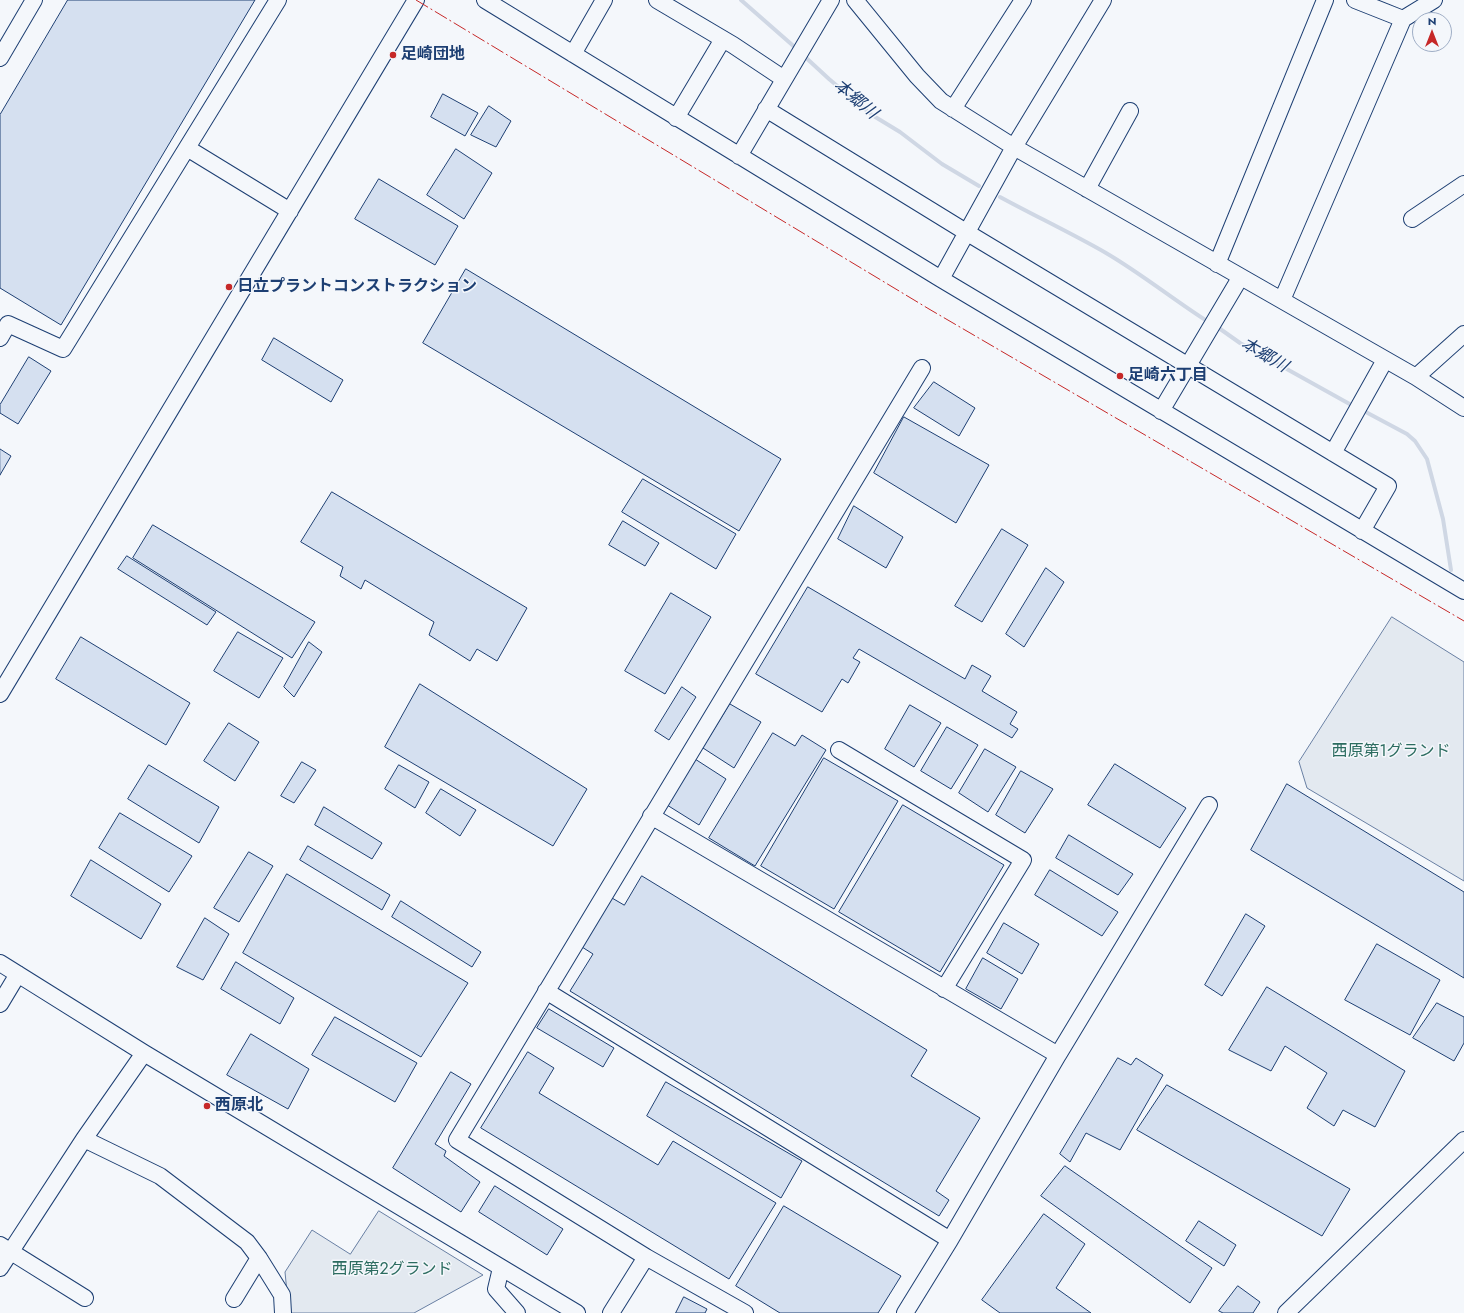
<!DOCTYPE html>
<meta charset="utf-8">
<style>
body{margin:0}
#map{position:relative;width:1464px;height:1313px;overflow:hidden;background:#f4f7fb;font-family:Jost,sans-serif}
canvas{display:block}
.north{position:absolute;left:1412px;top:12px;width:40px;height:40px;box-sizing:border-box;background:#f4f7fb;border:1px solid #9eadc5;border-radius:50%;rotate:0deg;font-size:11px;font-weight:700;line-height:16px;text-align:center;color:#1d3f73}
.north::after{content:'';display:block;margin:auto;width:14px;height:18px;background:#c62828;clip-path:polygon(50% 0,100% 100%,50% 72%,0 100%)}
</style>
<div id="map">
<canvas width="1464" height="1313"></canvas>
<div class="north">N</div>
</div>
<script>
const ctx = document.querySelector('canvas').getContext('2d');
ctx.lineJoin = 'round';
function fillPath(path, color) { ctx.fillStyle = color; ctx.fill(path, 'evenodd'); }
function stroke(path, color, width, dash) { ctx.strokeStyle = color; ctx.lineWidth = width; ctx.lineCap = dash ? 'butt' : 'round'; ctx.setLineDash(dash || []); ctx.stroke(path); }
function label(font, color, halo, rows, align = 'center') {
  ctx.font = font + ' Jost,"Noto Sans JP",sans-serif'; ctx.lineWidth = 3; ctx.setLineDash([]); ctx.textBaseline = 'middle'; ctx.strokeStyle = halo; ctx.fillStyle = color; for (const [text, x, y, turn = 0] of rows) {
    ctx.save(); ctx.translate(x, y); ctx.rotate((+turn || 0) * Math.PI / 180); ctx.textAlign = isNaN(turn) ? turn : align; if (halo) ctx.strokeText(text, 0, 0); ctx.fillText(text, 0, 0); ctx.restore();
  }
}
const green = new Path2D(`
 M1392,617L1464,662V881L1307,788L1299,762Z
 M379,1211L483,1275L414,1313H289L285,1272L312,1230L350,1254Z`);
const stream = new Path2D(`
 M741,0L798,50
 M803,55L829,79L872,115L900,132L942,164L979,186
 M1000,197C1035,216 1071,233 1106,253C1142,274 1175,301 1210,323
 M1216,326L1240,343L1355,407
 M1362,410L1407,434L1415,441L1427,459L1443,519L1451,570`);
const building = new Path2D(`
 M68,0H255L61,325L0,288V115Z
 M443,94L478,113L465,136L431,117Z
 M489,106L511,121L496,147L471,135Z
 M456,149L492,173L464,219L427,195Z
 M379,179L458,226L435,265L355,219Z
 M466,269L781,459L739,531L423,343Z
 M274,338L343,380L331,402L262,360Z
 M29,357L51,371L18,424L0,413V405Z
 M934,382L975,408L959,436L914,408Z
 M904,417L989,465L956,523L874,473Z
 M0,449L11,456L0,475Z
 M643,479L736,534L716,569L622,512Z
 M332,492L527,608L497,661L477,649L470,661L429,635L434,622L365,580L361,589L340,576L343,567L301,542Z
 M854,506L903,537L886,568L838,539Z
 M623,521L659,543L645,566L609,545Z
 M153,525L315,622L292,658L133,558Z
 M1002,529L1028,545L982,622L955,606Z
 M127,556L216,612L207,625L118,569Z
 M1046,568L1064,582L1024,647L1006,634Z
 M808,587L965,679L972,665L991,676L982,691L1017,712L1010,724L1018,729L1012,738L859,649L853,658L860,662L848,683L842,679L822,712L756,674Z
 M671,593L711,617L665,694L625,671Z
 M238,632L283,658L259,698L214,671Z
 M81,637L190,703L166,745L56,679Z
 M309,642L322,652L294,697L284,687Z
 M420,684L587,789L553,846L385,747Z
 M682,687L696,697L669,740L655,731Z
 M730,704L761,722L734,768L703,748Z
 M910,705L941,723L914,767L885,749Z
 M229,723L259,742L235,781L204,761Z
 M947,727L978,745L951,789L921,771Z
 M773,733L795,746L802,735L826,750L755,866L709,838Z
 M985,749L1016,767L988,812L959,793Z
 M824,758L898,801L834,909L761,866Z
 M695,759L726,779L699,825L667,805Z
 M302,762L316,770L294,803L281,796Z
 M1115,764L1186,808L1160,848L1088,805Z
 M149,765L219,807L199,843L128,799Z
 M399,765L429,782L415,808L385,789Z
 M1021,771L1053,789L1025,833L996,815Z
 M1287,784L1464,892V978L1251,850Z
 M441,789L476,810L460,836L426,813Z
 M903,805L1004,865L940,972L839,912Z
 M324,807L382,843L372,859L315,825Z
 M120,813L192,856L169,892L99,848Z
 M1069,835L1133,874L1118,895L1056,858Z
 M308,846L390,895L382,910L300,860Z
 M249,852L273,866L239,922L214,908Z
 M91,860L161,904L141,939L71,896Z
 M1050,870L1118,912L1102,936L1035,895Z
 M287,874L468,983L421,1057L243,953Z
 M642,876L927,1050L911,1076L980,1118L936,1191L949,1200L939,1216L570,991L593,954L582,947L612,898L624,905Z
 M401,901L481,952L472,967L392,917Z
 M1246,914L1265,926L1222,996L1205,985Z
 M205,918L229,934L203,980L177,967Z
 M1004,923L1039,944L1022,974L987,953Z
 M1377,944L1440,980L1410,1035L1345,1000Z
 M983,958L1018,979L1001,1009L966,989Z
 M236,962L294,998L280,1024L221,989Z
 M1267,987L1405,1071L1375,1127L1343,1110L1334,1126L1307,1108L1327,1073L1285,1046L1271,1071L1229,1050Z
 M1437,1003L1464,1017V1043L1454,1061L1413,1038Z
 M549,1009L614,1048L603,1067L537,1028Z
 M335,1017L417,1063L395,1102L312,1055Z
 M251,1034L309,1069L288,1109L227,1075Z
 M528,1052L554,1068L539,1093L658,1165L673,1141L776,1203L729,1279L481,1128Z
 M1118,1058L1131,1065L1136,1058L1163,1075L1120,1150L1086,1133L1070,1162L1060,1154Z
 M451,1072L471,1084L435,1144L446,1151L444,1156L480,1182L461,1212L393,1168Z
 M666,1082L802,1161L781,1198L647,1116Z
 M1167,1085L1350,1189L1322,1236L1137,1130Z
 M1065,1166L1212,1268L1190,1303L1041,1196Z
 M495,1186L563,1229L547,1255L479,1212Z
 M784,1206L901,1276L878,1313H780L736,1286Z
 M1044,1214L1085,1244L1056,1288L1091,1313H1000L982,1300Z
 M1199,1221L1236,1245L1224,1266L1186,1241Z
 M1238,1286L1260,1302L1253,1313H1223L1219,1311Z
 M684,1297L707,1309L705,1313H676Z`);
const minor = new Path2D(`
 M485,0L941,279L1464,591
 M657,0L733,45L784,79
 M855,0L917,76L941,101L1014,147L1416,377L1464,408
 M1355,0L1403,19
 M573,54L604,0
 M0,58L34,0
 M766,109L966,232L1388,486L1362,531
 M953,109L1023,0
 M676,118L723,39
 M187,148L290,211
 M739,156L831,0
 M1087,189L1130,111
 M1412,219L1464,184
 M1217,264L1325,0
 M941,279L1014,147L1103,0
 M1282,300L1403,19L1434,0
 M0,338L8,324L63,349L278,0
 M1416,377L1464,334
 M1161,411L1240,278
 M1333,453L1385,360
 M0,694L416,0
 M839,750L1023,860L944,989
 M651,816L1058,1055L1209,805
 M0,963L144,1053L577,1313
 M546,991L950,1240L905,1313
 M0,1004L18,974
 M84,1139L160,1176L247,1242L259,1258L282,1295L283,1313
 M950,1240L1058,1055
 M0,1245L85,1298
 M646,1257L745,1313
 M0,1268L84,1139L144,1053
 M501,1268L496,1289L517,1313
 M234,1299L259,1258
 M611,1313L646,1257L457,1140L922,368
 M1286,1313L1464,1140`);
const power = new Path2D(`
 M416,0L929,309L1464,621`);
const markers = [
 [393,55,4,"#c62828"],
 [229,287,4,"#c62828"],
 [1120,376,4,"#c62828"],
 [207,1106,4,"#c62828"]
];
const poiNames = [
 ["足崎団地",401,55],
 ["日立プラントコンストラクション",237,287],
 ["足崎六丁目",1128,376],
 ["西原北",215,1106]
];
const parkNames = [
 ["西原第1グランド",1391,752],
 ["西原第2グランド",392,1270]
];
const waterNames = [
 ["本郷川",855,100,40],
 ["本郷川",1264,356,30]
];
fillPath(green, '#e3e9f0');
stroke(green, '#687fa3', 1);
stroke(stream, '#cfd7e4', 4);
fillPath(building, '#d5e0f0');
stroke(building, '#1d3f73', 1);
stroke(minor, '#1d3f73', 18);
stroke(minor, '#f4f7fb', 16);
stroke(power, '#c62828', 1, [14, 3, 2, 3]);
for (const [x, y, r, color] of markers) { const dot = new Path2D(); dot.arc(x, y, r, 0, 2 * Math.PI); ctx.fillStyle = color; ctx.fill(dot); stroke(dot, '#f4f7fb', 1.5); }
label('bold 16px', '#1d3f73', '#f4f7fb', poiNames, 'left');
label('16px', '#2c6c60', '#f4f7fb', parkNames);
label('italic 17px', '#1d3f73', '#f4f7fb', waterNames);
</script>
